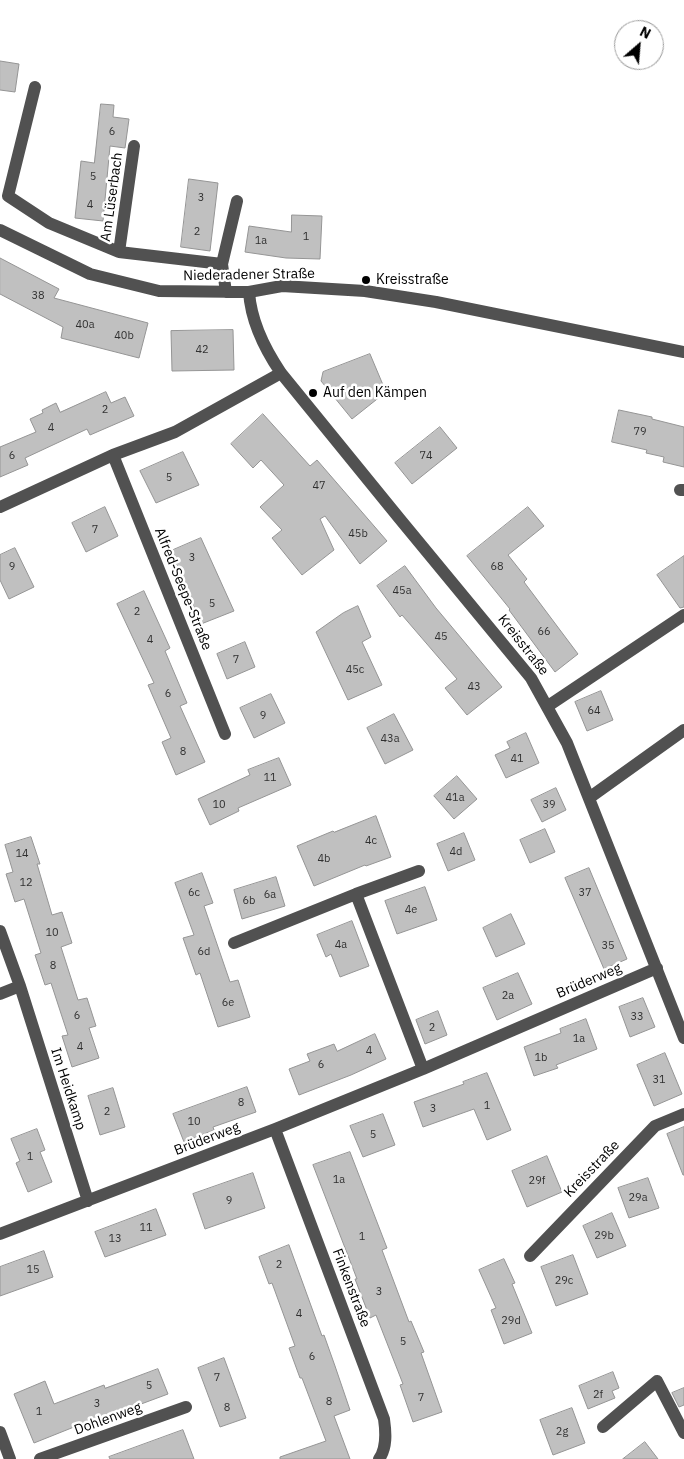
<!DOCTYPE html>
<meta charset="utf-8">
<style>
body{margin:0}
#map{position:relative;width:684px;height:1459px;overflow:hidden;background:#fff;font-family:"IBM Plex Sans",sans-serif}
canvas{display:block}
.north{position:absolute;left:614px;top:20px;width:50px;height:50px;box-sizing:border-box;background:#fff;border:1px solid #999;border-radius:50%;rotate:27deg;font-size:14px;font-weight:700;line-height:20px;text-align:center;color:#000}
.north::after{content:'';display:block;margin:auto;width:18px;height:22px;background:#000;clip-path:polygon(50% 0,100% 100%,50% 72%,0 100%)}
</style>
<div id="map">
<canvas width="684" height="1459"></canvas>
<div class="north">N</div>
</div>
<script>
const ctx = document.querySelector('canvas').getContext('2d');
ctx.lineJoin = 'round';
function fillPath(path, color) { ctx.fillStyle = color; ctx.fill(path, 'evenodd'); }
function stroke(path, color, width, dash) { ctx.strokeStyle = color; ctx.lineWidth = width; ctx.lineCap = dash ? 'butt' : 'round'; ctx.setLineDash(dash || []); ctx.stroke(path); }
function label(font, color, halo, rows, align = 'center') {
  ctx.font = font + ' "IBM Plex Sans",sans-serif'; ctx.lineWidth = 5; ctx.setLineDash([]); ctx.textBaseline = 'middle'; ctx.strokeStyle = halo; ctx.fillStyle = color; for (const [text, x, y, turn = 0] of rows) {
    ctx.save(); ctx.translate(x, y); ctx.rotate((+turn || 0) * Math.PI / 180); ctx.textAlign = isNaN(turn) ? turn : align; if (halo) ctx.strokeText(text, 0, 0); ctx.fillText(text, 0, 0); ctx.restore();
  }
}
const building = new Path2D(`
 M0,61L19,64L15,92L0,90Z
 M101,104L114,105L113,117L129,119L125,148L110,146L103,221L75,218L81,161L94,163Z
 M189,179L218,183L210,251L181,247Z
 M292,215L322,216L320,259L286,258L245,252L249,226L291,232Z
 M0,258L59,289L54,298L148,323L139,358L61,338L63,327L0,294Z
 M233,330L234,370L172,371L171,331Z
 M370,354L386,392L352,419L321,381L323,372Z
 M106,392L111,403L125,397L134,416L90,435L87,429L25,458L28,465L0,477V447L36,432L30,419L43,413L42,410L56,403L60,412Z
 M619,410L652,417V419L684,427V467L663,462L664,457L646,453L647,450L612,442Z
 M263,414L310,466L317,460L387,541L360,564L325,516L320,519L334,550L302,575L272,538L282,530L260,507L284,485L261,460L253,468L231,444Z
 M440,427L457,448L412,484L395,463Z
 M183,452L199,485L156,503L140,471Z
 M105,507L118,536L86,552L72,523Z
 M528,507L544,526L508,555L527,579L524,582L578,654L555,672L509,610L510,609L467,556Z
 M201,538L234,611L201,624L171,551Z
 M15,548L34,587L9,599L0,580V555Z
 M684,556V607L680,608L657,575Z
 M405,566L436,608L502,687L467,715L445,688L457,679L402,615L400,617L377,586Z
 M144,591L170,648L165,651L187,703L180,706L205,762L176,775L162,742L171,738L148,685L154,683L117,604Z
 M358,606L371,637L362,642L382,685L348,700L316,632L343,613Z
 M245,642L255,667L227,679L217,654Z
 M601,691L613,720L587,731L575,702Z
 M271,694L285,723L254,738L240,708Z
 M394,714L413,750L385,764L367,728Z
 M526,733L539,763L506,778L495,755L510,748L507,742Z
 M279,758L291,785L238,808L239,811L210,825L198,799L250,775L248,770Z
 M457,776L477,799L454,819L434,796Z
 M556,788L566,810L542,822L531,800Z
 M376,816L391,857L366,866L365,865L314,886L297,846L333,831L334,832Z
 M545,829L555,852L530,863L520,840Z
 M464,833L475,860L448,871L437,844Z
 M31,837L40,864H37L52,915L62,912L72,943L61,947L78,1000L87,998L96,1026L89,1028L99,1058L72,1067L62,1036L68,1035L51,983L45,985L35,955L41,953L24,899L15,902L6,874L13,872L5,845Z
 M589,868L627,959L604,969L565,878Z
 M202,873L213,903L204,906L230,982L238,980L250,1017L218,1027L200,973L196,975L183,938L194,935L175,883Z
 M276,877L285,906L242,919L234,890Z
 M425,887L437,920L397,934L385,901Z
 M511,914L525,944L496,957L483,928Z
 M352,921L369,966L340,977L331,954L326,957L317,935Z
 M518,973L532,1004L497,1020L483,988Z
 M643,998L655,1027L630,1037L619,1007Z
 M438,1011L447,1035L425,1044L416,1020Z
 M586,1019L597,1049L556,1065L558,1068L534,1076L524,1047L561,1033L560,1029Z
 M375,1034L386,1059L351,1075L299,1095L289,1069L310,1061L307,1054L334,1044L337,1051Z
 M665,1053L682,1094L654,1106L637,1065Z
 M487,1073L511,1130L487,1140L474,1109L423,1127L414,1102L464,1084L463,1082Z
 M247,1087L256,1112L213,1127L214,1130L184,1142L173,1114Z
 M113,1088L125,1127L100,1135L88,1096Z
 M383,1114L395,1145L363,1157L350,1126Z
 M684,1127V1175H683L667,1134Z
 M37,1129L45,1150L40,1152L52,1182L28,1192L16,1163L20,1161L11,1139Z
 M350,1152L387,1248L382,1250L409,1322L411,1321L424,1352L421,1353L442,1412L413,1422L400,1385L403,1384L376,1315L370,1318L355,1279H357L313,1165Z
 M547,1156L562,1192L527,1207L512,1171Z
 M253,1173L265,1208L205,1229L193,1194Z
 M648,1178L659,1208L629,1218L618,1188Z
 M156,1209L166,1235L105,1257L95,1232Z
 M612,1213L626,1246L597,1258L583,1226Z
 M289,1245L322,1336L324,1335L335,1366L350,1410L334,1416L350,1459H280V1457L326,1441L302,1378H300L289,1348L295,1346L272,1283L269,1284L259,1257Z
 M44,1251L53,1277L0,1296V1267Z
 M573,1255L588,1294L556,1306L541,1267Z
 M504,1259L515,1283L512,1284L532,1333L504,1344L491,1310L496,1308L479,1270Z
 M224,1358L246,1418L220,1427L198,1368Z
 M158,1369L168,1394L90,1423L89,1421L34,1443L14,1394L45,1381L54,1404L104,1385L105,1388Z
 M613,1372L619,1388L612,1391L615,1398L588,1409L579,1386Z
 M684,1388V1405L679,1407L672,1393Z
 M572,1408L585,1443L553,1455L540,1420Z
 M183,1430L194,1459H110L109,1457Z
 M645,1442L658,1459H623Z`);
const minor = new Path2D(`
 M35,87L8,196L49,223L119,252
 M134,146L119,252L222,264
 M0,230L90,274L159,291L249,292L282,286L365,291L436,302L684,352
 M226,292L222,264L237,201
 M249,292C251,321 264,348 281,373L399,518L531,678L567,743L684,1038
 M113,455L225,734
 M680,490H684
 M0,507L113,455L175,432L281,373
 M548,706L684,615
 M589,798L684,730
 M356,894L419,871
 M0,931L20,986L88,1201
 M234,943L356,894L423,1069
 M0,994L20,986
 M275,1129L384,1419C386,1433 387,1448 379,1459
 M0,1234L275,1129L423,1069L657,968
 M530,1256L655,1126L684,1114
 M603,1427L657,1381L684,1433
 M0,1432L10,1459
 M40,1459L186,1407`);
const markers = [
 [366,280,5,"#000"],
 [313,393,5,"#000"]
];
const numberNames = [
 ["6",112,132],
 ["5",93,177],
 ["3",201,198],
 ["4",90,205],
 ["2",197,232],
 ["1",306,237],
 ["1a",261,241],
 ["38",38,296],
 ["40a",85,325],
 ["40b",124,336],
 ["42",202,350],
 ["2",105,410],
 ["4",51,428],
 ["79",640,432],
 ["6",12,456],
 ["74",426,456],
 ["5",169,478],
 ["47",319,486],
 ["7",95,530],
 ["45b",358,534],
 ["3",192,558],
 ["9",12,567],
 ["68",497,567],
 ["45a",402,591],
 ["5",212,604],
 ["2",137,612],
 ["66",544,632],
 ["45",441,637],
 ["4",150,640],
 ["7",236,660],
 ["45c",355,670],
 ["43",474,687],
 ["6",168,694],
 ["64",594,711],
 ["9",263,716],
 ["43a",390,739],
 ["8",183,752],
 ["41",517,759],
 ["11",270,778],
 ["41a",455,798],
 ["10",219,805],
 ["39",549,805],
 ["4c",371,841],
 ["4d",456,852],
 ["14",22,854],
 ["4b",324,859],
 ["12",26,883],
 ["6c",194,893],
 ["37",585,893],
 ["6a",270,895],
 ["6b",249,901],
 ["4e",411,910],
 ["10",52,933],
 ["4a",341,945],
 ["35",608,946],
 ["6d",204,952],
 ["8",53,966],
 ["2a",508,996],
 ["6e",228,1003],
 ["6",77,1016],
 ["33",637,1017],
 ["2",432,1028],
 ["1a",579,1039],
 ["4",80,1047],
 ["4",369,1051],
 ["1b",541,1058],
 ["6",321,1065],
 ["31",659,1080],
 ["8",241,1103],
 ["1",487,1106],
 ["3",433,1109],
 ["2",107,1112],
 ["10",194,1122],
 ["5",373,1135],
 ["1",30,1157],
 ["1a",339,1180],
 ["29f",537,1181],
 ["29a",638,1198],
 ["9",229,1201],
 ["11",146,1228],
 ["29b",604,1236],
 ["1",362,1237],
 ["13",115,1239],
 ["2",279,1265],
 ["15",33,1270],
 ["29c",564,1281],
 ["3",379,1292],
 ["4",299,1314],
 ["29d",511,1321],
 ["5",403,1342],
 ["6",312,1357],
 ["7",217,1378],
 ["5",149,1386],
 ["2f",598,1395],
 ["7",421,1398],
 ["8",329,1402],
 ["3",97,1404],
 ["8",227,1408],
 ["1",39,1412],
 ["2g",562,1432]
];
const streetNames = [
 ["Am Lüserbach",112,197,-82],
 ["Niederadener Straße",249,275,-1],
 ["Alfred-Seepe-Straße",183,589,68],
 ["Kreisstraße",523,645,52],
 ["Brüderweg",589,981,-23],
 ["Im Heidkamp",68,1089,72],
 ["Brüderweg",207,1139,-21],
 ["Kreisstraße",592,1169,-46],
 ["Finkenstraße",351,1288,69],
 ["Dohlenweg",108,1419,-20]
];
const poiNames = [
 ["Kreisstraße",376,280],
 ["Auf den Kämpen",323,393]
];
fillPath(building, '#c0c0c0');
stroke(building, '#959595', 1);
stroke(minor, '#515151', 12);
for (const [x, y, r, color] of markers) { const dot = new Path2D(); dot.arc(x, y, r, 0, 2 * Math.PI); ctx.fillStyle = color; ctx.fill(dot); stroke(dot, '#fff', 2); }
label('11px', '#303030', null, numberNames);
label('14px', '#000', '#fff', streetNames);
label('14px', '#000', '#fff', poiNames, 'left');
</script>
